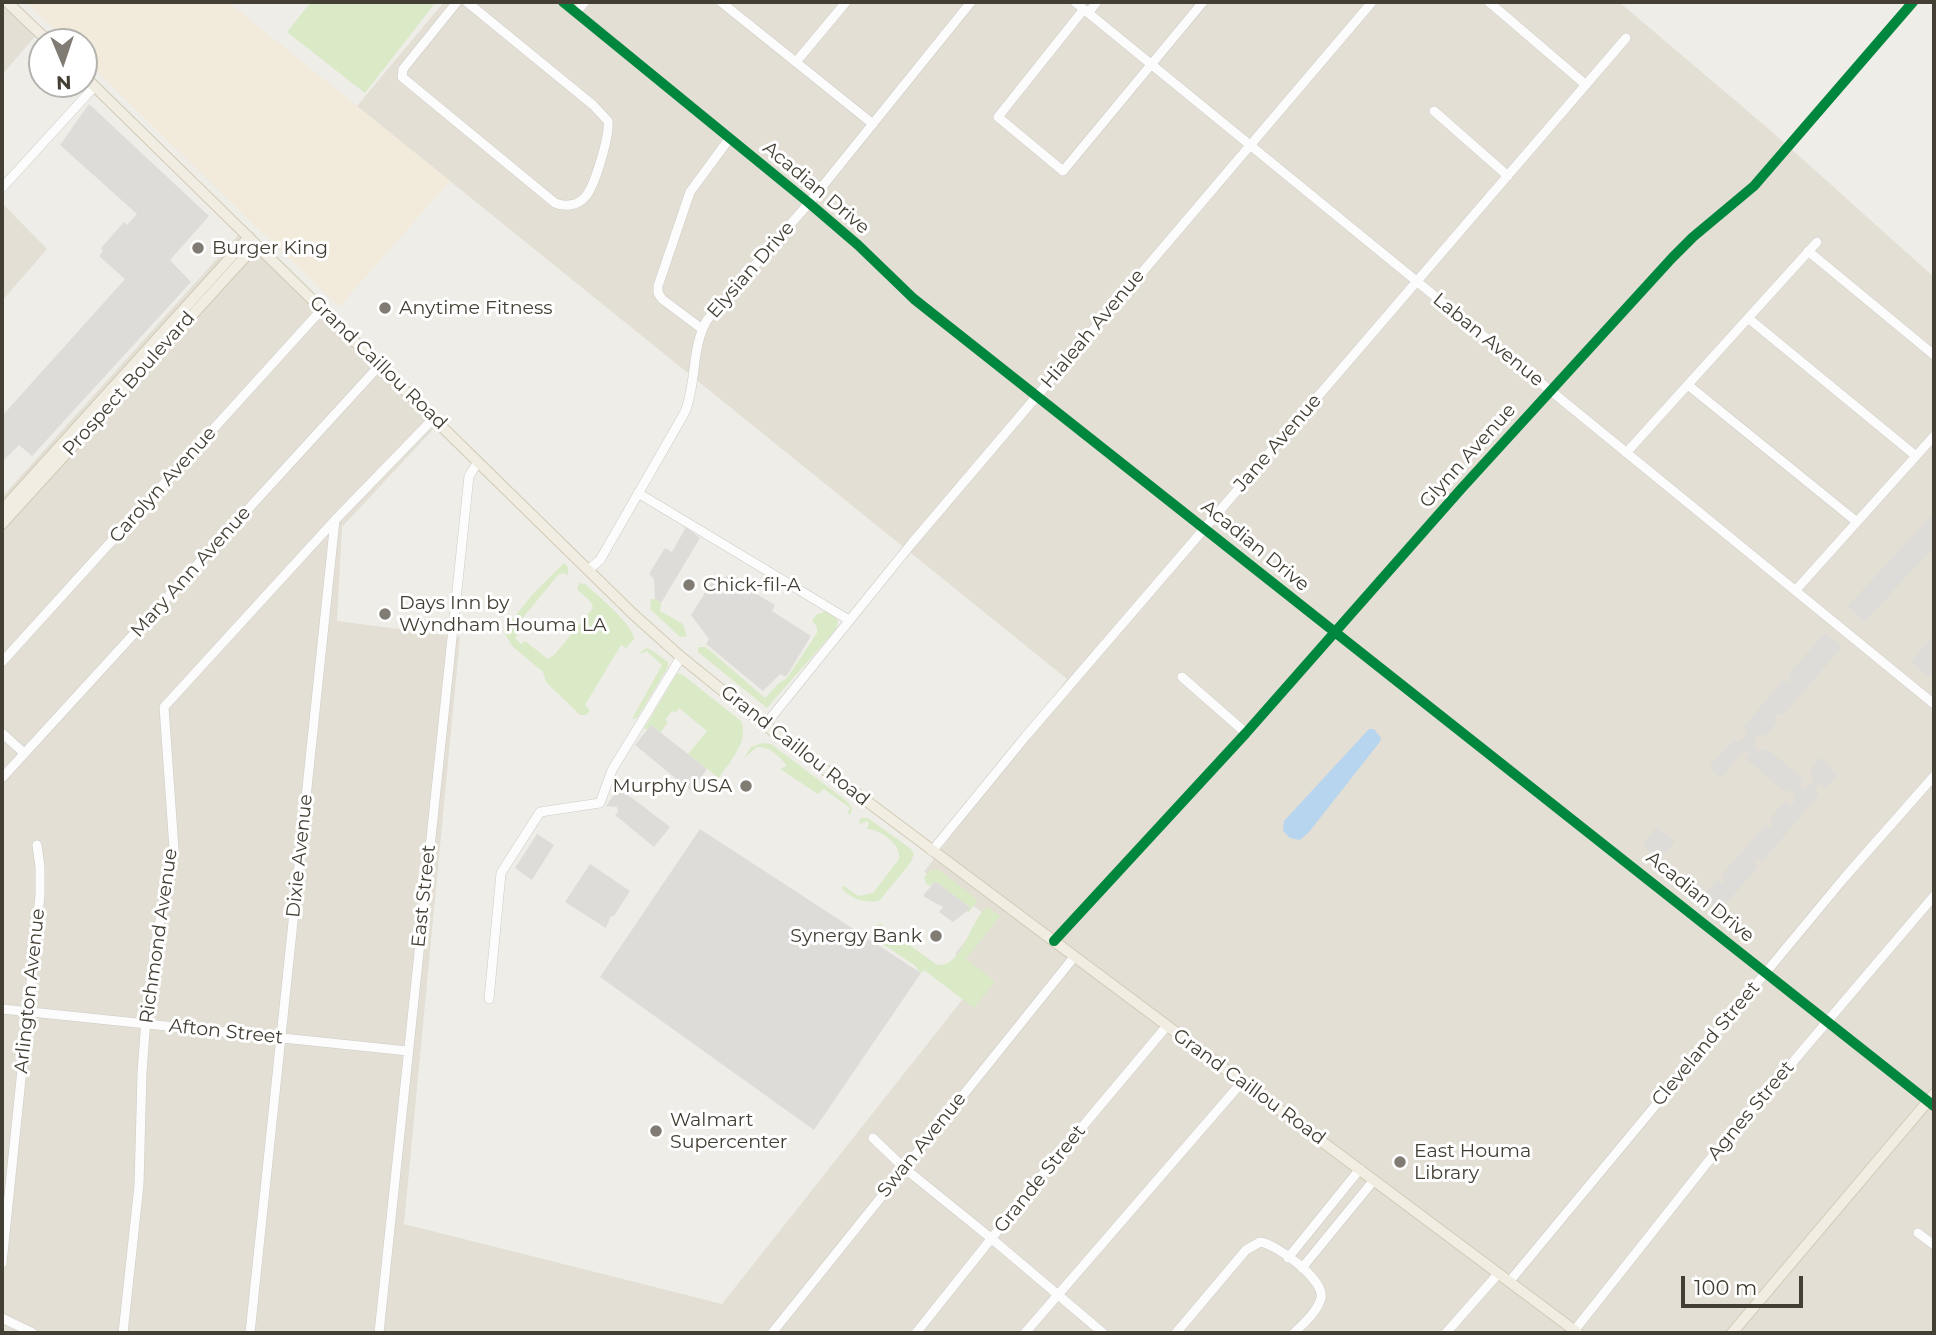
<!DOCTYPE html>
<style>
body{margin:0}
#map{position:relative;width:1936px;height:1335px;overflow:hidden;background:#eeede8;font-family:Montserrat,sans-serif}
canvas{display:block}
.frame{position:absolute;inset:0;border:4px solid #443f34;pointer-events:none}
.north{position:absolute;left:28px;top:28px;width:70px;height:70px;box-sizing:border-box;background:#fff;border:2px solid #b4b2ae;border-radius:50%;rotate:178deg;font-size:19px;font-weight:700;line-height:28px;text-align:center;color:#443f34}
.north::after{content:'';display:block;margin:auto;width:24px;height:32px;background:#807c73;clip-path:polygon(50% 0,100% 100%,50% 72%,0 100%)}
.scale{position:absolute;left:1681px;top:1276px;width:122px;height:32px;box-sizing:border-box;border:4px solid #443f34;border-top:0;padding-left:9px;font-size:21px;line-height:24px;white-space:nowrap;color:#443f34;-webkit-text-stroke:5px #fff;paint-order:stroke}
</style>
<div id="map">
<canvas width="1936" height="1335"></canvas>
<div class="frame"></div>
<div class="north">N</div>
<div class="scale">100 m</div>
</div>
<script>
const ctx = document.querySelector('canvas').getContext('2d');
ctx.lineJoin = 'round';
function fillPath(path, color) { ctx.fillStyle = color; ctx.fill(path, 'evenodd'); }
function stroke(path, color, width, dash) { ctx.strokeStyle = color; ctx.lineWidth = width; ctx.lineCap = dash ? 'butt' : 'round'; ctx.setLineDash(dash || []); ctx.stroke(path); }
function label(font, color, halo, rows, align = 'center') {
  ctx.font = font + ' Montserrat,sans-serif'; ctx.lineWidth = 6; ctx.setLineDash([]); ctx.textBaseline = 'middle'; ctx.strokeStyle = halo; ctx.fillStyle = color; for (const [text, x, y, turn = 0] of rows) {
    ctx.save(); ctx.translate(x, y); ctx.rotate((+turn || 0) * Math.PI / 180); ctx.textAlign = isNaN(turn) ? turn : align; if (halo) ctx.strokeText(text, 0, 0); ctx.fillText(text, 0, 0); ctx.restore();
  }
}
const residential = new Path2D(`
 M2,2L37,34L2,75Z
 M444,2H1619L1770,130L1934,277V1333H2V497L241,232L437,425L342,527L337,621L460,637L404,1224L722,1304L981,976L955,954L986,915L924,872L1067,679L357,106Z
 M2,203L47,249L2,301Z`);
const commercial = new Path2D(`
 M32,2H228L450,181L339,307L84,59V42H67L29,5Z`);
const green = new Path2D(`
 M311,2H436L365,93L287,32Z
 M564,563L568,567V575L564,573L559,574L520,621L524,627L515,638L521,644L525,641L548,659L555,654L593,608L591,602L577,589L579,583L585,584C597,595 633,624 634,639L626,648L621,645L585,705L590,710L586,715H580L546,682L543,672L513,647L503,631L532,595Z
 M651,599H655L661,603L660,611L683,624L687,636L680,637L650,609Z
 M826,611L838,620L837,628L767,708L698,652V647H706L765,698L779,683L787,678L817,633V627L812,621L816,615Z
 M648,648L668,662V667L637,718L632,719L662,665L647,651L640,654L643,650Z
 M677,673L683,675L741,721C750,741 729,762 719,778L688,754L707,731L679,708L675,713L672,711L665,720L668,722L660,733L652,726L648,729H644Z
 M763,743L771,744L848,802L852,808L851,814H847L850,808L824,789L818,794L780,769L787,766C781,758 770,746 757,747L744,758L751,747Z
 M861,818H868L911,849L914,854L911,862L880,900C868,905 848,898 841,887L844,886L858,896L873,893L899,859C902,845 880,829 867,829L869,823L867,821L860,824L859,821Z
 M931,870H939L975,898L977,901L969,912H967L970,908L935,881L930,886L926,883L924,877Z
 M987,907L1000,916L966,959L995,981L974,1008L924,970L921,973L914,965L877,940L872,934L875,926L881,924L894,934L896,945H900L901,939L936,964C962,971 970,919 987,907Z`);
const parking = new Path2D(`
 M89,104L209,216L170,260L191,282L32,456L19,445L2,462V416L125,279L99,256L103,251L101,248L124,222L127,225L137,214L60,145Z
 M1934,513V547L1864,622L1848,606Z
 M686,527L700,538L661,603L655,599L654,579L649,574L665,548L672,552Z
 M726,576L775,605L772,611L811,636L786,677L780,674L763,691L706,644L709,639L691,615L715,577L722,581Z
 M1825,633L1842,647L1782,716L1778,713L1775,714L1774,717L1778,721L1765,737L1761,734L1757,735L1754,743L1758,751L1767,749L1804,780L1801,784L1802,788H1807L1814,779L1810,771L1821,757L1837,775L1826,788L1821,784L1814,790L1819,794L1763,861L1758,858L1755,859L1758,867L1720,910L1704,895L1717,880L1721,883L1725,882V880L1721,876L1766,824L1770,828L1773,826L1770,819L1785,801L1790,805L1793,804L1795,796L1792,790L1788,789L1785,792L1745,758L1750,753L1747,751L1742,752L1720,779L1710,766L1733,740L1739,742L1748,734L1744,727L1783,680L1791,684L1792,680L1788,675Z
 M1933,636L1934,671L1929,677L1911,662Z
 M651,725L707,769L691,791L635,745Z
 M619,788L670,827L654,847L615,815L618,812L617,807L606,806Z
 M1657,827L1675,841L1659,860L1642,845Z
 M700,829L921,973L814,1130L600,977Z
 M537,834L554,845L532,880L515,868Z
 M590,864L630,891L614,916H611L606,928L565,902Z
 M935,881L971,908L953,922L939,912L943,907L923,896Z`);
const water = new Path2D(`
 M1369,729H1374L1381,738L1379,743L1309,832L1300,840L1290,838L1283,831L1284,821Z`);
const minor = new Path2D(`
 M457,2L403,69L402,77L555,203C565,207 578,206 586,196C595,185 610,135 608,121L593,105L467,2
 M563,2L809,203L858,245L914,299L1934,1106
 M721,2L873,124
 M1075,2L1934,704
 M1489,2L1586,85
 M1084,9L998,117L1063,171L1203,2
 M576,12L585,2
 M1088,13L1097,2
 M796,62L846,2
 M1434,111L1508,176
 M2,188L94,87
 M1808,251L1934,355
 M1748,318L1916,456
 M702,329L662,299L658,293V286L690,192L729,139
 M1688,385L1857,522
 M1626,453L1817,242
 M638,493L849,620
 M588,570L600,560L685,412C697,382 691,348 707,320L809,203L971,2
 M1795,591L1934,436
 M2,662L323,308
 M1182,677L1246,733
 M765,725L912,543L1372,2
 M2,733L24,753
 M2,778L379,366
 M932,851L1026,736L1626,38
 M1054,941L1246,733L1461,489L1672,258L1693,237L1754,186L1913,2
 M489,999L501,873L540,812L600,803L612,770L681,657
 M2,1009L408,1051
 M873,1138L903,1167L992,1239L1103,1333
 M1918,1233L1934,1245
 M1288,1258L1360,1169
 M2,1263L40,895V867L37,845
 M1302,1268L1374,1180
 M1509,1282L1845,877L1934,776
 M2,1318L33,1333
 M1574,1331L1707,1163L1934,896
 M123,1333L139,1185L142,1073L147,1005L156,941L174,849L164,707L335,520
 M250,1333L335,520L434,418
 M379,1333L469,476L478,462
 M772,1333L1074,957
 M916,1333L1046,1170L1166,1027
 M1025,1333L1242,1082
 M1176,1333L1246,1250L1260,1242C1277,1244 1325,1280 1321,1298C1318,1311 1303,1324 1294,1333
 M1446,1333L1498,1274`);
const major = new Path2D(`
 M7,2L49,42
 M84,76L633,614L681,657L765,725L1578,1333
 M2,510L249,237
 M2,524L256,245
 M1732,1333L1934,1094`);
const cycleway = new Path2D(`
 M563,2L809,203L858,245L914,299L1934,1106
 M1054,941L1246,733L1461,489L1672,258L1693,237L1754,186L1913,2`);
const markers = [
 [198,248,7,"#807c73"],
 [385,308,7,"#807c73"],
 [689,585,7,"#807c73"],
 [385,614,7,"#807c73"],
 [746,786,7,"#807c73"],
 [936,936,7,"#807c73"],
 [656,1131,7,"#807c73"],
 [1400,1162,7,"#807c73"]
];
const streetNames = [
 ["Acadian Drive",816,188,40],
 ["Elysian Drive",751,270,-49],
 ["Hialeah Avenue",1093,329,-50],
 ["Laban Avenue",1488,340,39],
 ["Grand Caillou Road",378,363,44],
 ["Prospect Boulevard",129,384,-48],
 ["Jane Avenue",1278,443,-49],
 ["Glynn Avenue",1468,456,-48],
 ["Carolyn Avenue",163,485,-48],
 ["Acadian Drive",1255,546,39],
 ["Mary Ann Avenue",191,572,-48],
 ["Grand Caillou Road",795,746,38],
 ["Dixie Avenue",300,856,-84],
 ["East Street",424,896,-84],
 ["Acadian Drive",1700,897,39],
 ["Richmond Avenue",159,936,-82],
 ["Arlington Avenue",30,991,-84],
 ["Afton Street",226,1032,6],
 ["Cleveland Street",1706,1044,-50],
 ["Grand Caillou Road",1249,1087,36],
 ["Agnes Street",1751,1111,-50],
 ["Swan Avenue",922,1145,-51],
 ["Grande Street",1040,1179,-51]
];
const poiNames = [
 ["Burger King",212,248],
 ["Anytime Fitness",399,308],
 ["Chick-fil-A",703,585],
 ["Days Inn by",399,603],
 ["Wyndham Houma LA",399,625],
 ["Murphy USA",732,786,"right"],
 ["Synergy Bank",922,936,"right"],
 ["Walmart",670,1120],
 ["Supercenter",670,1142],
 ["East Houma",1414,1151],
 ["Library",1414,1173]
];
fillPath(residential, '#e3dfd5');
fillPath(commercial, '#f2eada');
fillPath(green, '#daeac7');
fillPath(parking, '#dedcd8');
fillPath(water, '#b7d5ee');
stroke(minor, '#cdcbc5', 10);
stroke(major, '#d1cab5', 12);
stroke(minor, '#fcfcfc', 9);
stroke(major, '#f1ede2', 10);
stroke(cycleway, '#00873e', 10);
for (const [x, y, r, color] of markers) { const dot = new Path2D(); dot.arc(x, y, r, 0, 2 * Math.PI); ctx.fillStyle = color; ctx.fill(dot); stroke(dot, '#fff', 2.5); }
label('19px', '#443f34', '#fff', streetNames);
label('19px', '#443f34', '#fff', poiNames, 'left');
</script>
